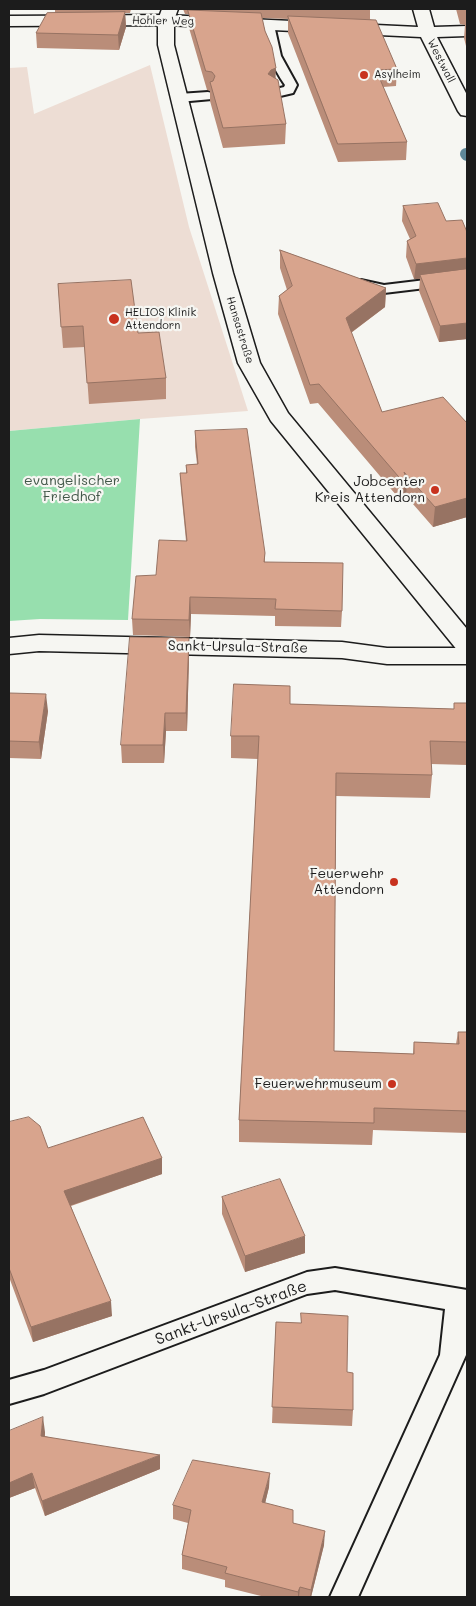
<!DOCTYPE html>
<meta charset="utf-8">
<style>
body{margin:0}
#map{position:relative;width:476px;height:1606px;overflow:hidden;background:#f6f6f2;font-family:Mali,sans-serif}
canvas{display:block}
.frame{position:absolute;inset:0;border:10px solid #1c1c1c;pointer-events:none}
</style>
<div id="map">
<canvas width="476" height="1606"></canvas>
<div class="frame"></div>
</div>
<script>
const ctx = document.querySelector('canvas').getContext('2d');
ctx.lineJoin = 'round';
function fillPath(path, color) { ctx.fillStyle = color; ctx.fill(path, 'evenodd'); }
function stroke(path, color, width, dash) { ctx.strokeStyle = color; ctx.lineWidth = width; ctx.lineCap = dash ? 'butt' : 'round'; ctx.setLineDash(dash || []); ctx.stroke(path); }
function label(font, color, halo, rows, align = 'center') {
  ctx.font = font + ' Mali,sans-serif'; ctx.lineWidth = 4.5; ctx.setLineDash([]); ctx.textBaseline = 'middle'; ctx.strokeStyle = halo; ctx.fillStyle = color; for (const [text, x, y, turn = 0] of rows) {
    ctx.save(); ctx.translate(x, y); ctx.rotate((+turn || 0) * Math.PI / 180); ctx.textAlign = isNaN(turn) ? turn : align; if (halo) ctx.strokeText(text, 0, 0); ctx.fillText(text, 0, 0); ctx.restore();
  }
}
const built = new Path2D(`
 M150,65L189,227L248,411L140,419L9,431V68L27,67L34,114Z`);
const green = new Path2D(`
 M140,419L128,620L40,619L9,621V431Z`);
const stream = new Path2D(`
 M466,154L467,155`);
const service = new Path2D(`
 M268,21L274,25L281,56L297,85L293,93L276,97L270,93L272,90L284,87L285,85C272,66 264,48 262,25Z
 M208,92L212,93L214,96L212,99L179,102L173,98L179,94Z
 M467,275V283L384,293L356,287L354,284L356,281L361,280L384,285Z
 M335,1268L467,1290L466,1355L358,1597H330L440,1355L445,1309L335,1290L307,1294L44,1394L9,1404V1380L44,1370L307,1272Z`);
const minor = new Path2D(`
 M413,9H429L434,27L467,26V36L437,37L467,95V116L461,115L458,111L421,37L166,25L9,26V16L166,15L418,27Z
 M39,635L342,642L387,648H467V664H387L342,658L39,651L9,654V638Z`);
const secondary = new Path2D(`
 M162,9H178L174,20V45L233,273L260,363L288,413L467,629V653L458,651L271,421L238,363L213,273L158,45V20Z`);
const wall = new Path2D(`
 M55,9H131L130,13H125L126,27L119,50L37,48L36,33L55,13Z
 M183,9H370V19L397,69L396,86L383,87L407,142L406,160L338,162L288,33V19L262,18L286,124L285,144L223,148L210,101V91L207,90L189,28V14H185Z
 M456,9H467V50L464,38L465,25L460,24Z
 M403,206L446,221L467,232V339L439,342L419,291L420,279H414L406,257L407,241L410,239L402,221Z
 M280,250L386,288L385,307L351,333L382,412L467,423V517L433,527L406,496V500L402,502L318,403L310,404L278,314L279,296L287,290L280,268Z
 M58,284L138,333L166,378V399L89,404L85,347L63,348Z
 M195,431L265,553V562L342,611L341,627L275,626V616L191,614L190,637L133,635L132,619L156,575L186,541L181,490L180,473H186V465L197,464L195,447Z
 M189,638V656L187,731H166L164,763H122L121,745Z
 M9,693L48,711L41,759L9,758Z
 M454,703H467V765L431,764L432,775L430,798L336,796L334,1051L413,1054L414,1042L456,1044L458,1032H467V1133L373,1130L372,1145L239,1142V1120L258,759L231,758V736L290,704L454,709Z
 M9,1122L48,1148L162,1158V1174L71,1206L112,1316L33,1342L9,1277Z
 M222,1197L305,1253L245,1272L222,1214Z
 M276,1322L347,1372L353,1410L352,1426L272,1423Z
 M9,1431L45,1432V1436L160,1469L45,1516L35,1488L9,1498Z
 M269,1487L265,1503L324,1545L311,1597H265L225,1587V1580L182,1569V1555L188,1523L173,1519V1505Z`);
const shadedWall = new Path2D(`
 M125,12L126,27L119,50L118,35Z
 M276,68L275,87L268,74L271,70Z
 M467,258V273L420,275V279H414L416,264Z
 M386,288L385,307L345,337L346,318Z
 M467,323V339L439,342L440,326Z
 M407,480L406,500L402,502L404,483Z
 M467,498V517L433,527L435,507Z
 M190,597L191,614L190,637L189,620Z
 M189,638V656L187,731L186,713Z
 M46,694L48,711L41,759L39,742Z
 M165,713L166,731L164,763L163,745Z
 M162,1158V1174L66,1207L64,1191Z
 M305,1236V1253L245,1272V1256Z
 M111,1301L112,1316L33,1342L31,1327Z
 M43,1417L45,1432L44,1450L41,1436Z
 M160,1455V1469L45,1516L42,1501Z
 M32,1473L35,1488L9,1498V1483Z
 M270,1473L269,1487L262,1516V1502Z
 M325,1531L324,1545L311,1597H310L311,1590Z
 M300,1587L299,1597H298V1592Z`);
const building = new Path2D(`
 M188,10L261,13L265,31L272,47L276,68L271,70L268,74L278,80L286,124L223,128L210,82L213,81L215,76L212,72L206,71Z
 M125,12L118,35L36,33L47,13Z
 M288,16L376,20L397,69L376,70L407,142L338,144Z
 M438,203L446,221L462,220L467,232V258L416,264L407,241L416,236L403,206Z
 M280,250L386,288L346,318L382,412L443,397L467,423V498L435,507L404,472L407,480L404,483L319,384L310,385L279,296L292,286Z
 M467,269V323L440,326L420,275Z
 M131,280L138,333L159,332L166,378L87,383L83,326L61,327L58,284Z
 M247,429L265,553L264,562L343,563L342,611L275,609L276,599L190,597L189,620L132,619L136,576L156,575L159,540L187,541L180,473H187L186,465L198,464L195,431Z
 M130,637L189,638L186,713H165L163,745H121Z
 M234,684L290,686V704L454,709V703H467V742L430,741L432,775L336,773L334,1051L414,1054V1042L459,1044L458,1032H467V1111L374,1108V1123L239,1120L259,736H231Z
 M9,693L46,694L39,742L9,741Z
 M29,1117L40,1126L48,1148L143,1117L162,1158L64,1191L111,1301L31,1327L9,1268V1122Z
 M280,1179L305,1236L245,1256L222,1197Z
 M301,1313L348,1316L347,1372L353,1373V1410L272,1407L276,1322L301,1323Z
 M43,1417L41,1436L160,1455L42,1501L32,1473L9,1483V1431Z
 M193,1460L270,1473L262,1502L293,1510V1523L325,1531L311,1590L300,1587L298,1592L225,1573L227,1567L182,1555L191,1510L173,1505Z`);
const markers = [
 [364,75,5,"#c8321e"],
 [114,319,6,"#c8321e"],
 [435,490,5,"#c8321e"],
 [394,882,5,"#c8321e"],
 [392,1084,5,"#c8321e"]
];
const farStreetnames = [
 ["Hohler Weg",163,21,1],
 ["Westwall",441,61,63],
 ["Hansastraße",240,330,73]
];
const farPoinames = [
 ["Asylheim",374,75],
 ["HELIOS Klinik",125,313],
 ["Attendorn",125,326]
];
const parkNames = [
 ["evangelischer",72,481],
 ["Friedhof",72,497]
];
const poiNames = [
 ["Jobcenter",425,482],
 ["Kreis Attendorn",425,498],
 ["Feuerwehr",384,874],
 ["Attendorn",384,890],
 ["Feuerwehrmuseum",382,1084]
];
const streetNames = [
 ["Sankt-Ursula-Straße",238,647,1]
];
const nearStreetnames = [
 ["Sankt-Ursula-Straße",231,1313,-20]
];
fillPath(built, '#edddd4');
fillPath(green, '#97dfae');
stroke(stream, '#5f8899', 12);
stroke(service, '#1c1c1c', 4);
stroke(minor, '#1c1c1c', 3);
stroke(secondary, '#1c1c1c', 3);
fillPath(service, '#f6f6f2');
fillPath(minor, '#f6f6f2');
fillPath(secondary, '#f6f6f2');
fillPath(wall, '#ba8d79');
fillPath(shadedWall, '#977363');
fillPath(building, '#d8a48d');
stroke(building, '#977363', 1);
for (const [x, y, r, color] of markers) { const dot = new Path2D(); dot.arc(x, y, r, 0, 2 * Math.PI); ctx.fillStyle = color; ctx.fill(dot); stroke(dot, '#f6f6f2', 2); }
label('11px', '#1c1c1c', '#f6f6f2', farStreetnames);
label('11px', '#1c1c1c', '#f6f6f2', farPoinames, 'left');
label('14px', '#415648', '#f6f6f2', parkNames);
label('14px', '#1c1c1c', '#f6f6f2', poiNames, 'right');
label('14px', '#1c1c1c', '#f6f6f2', streetNames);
label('16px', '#1c1c1c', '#f6f6f2', nearStreetnames);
</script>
